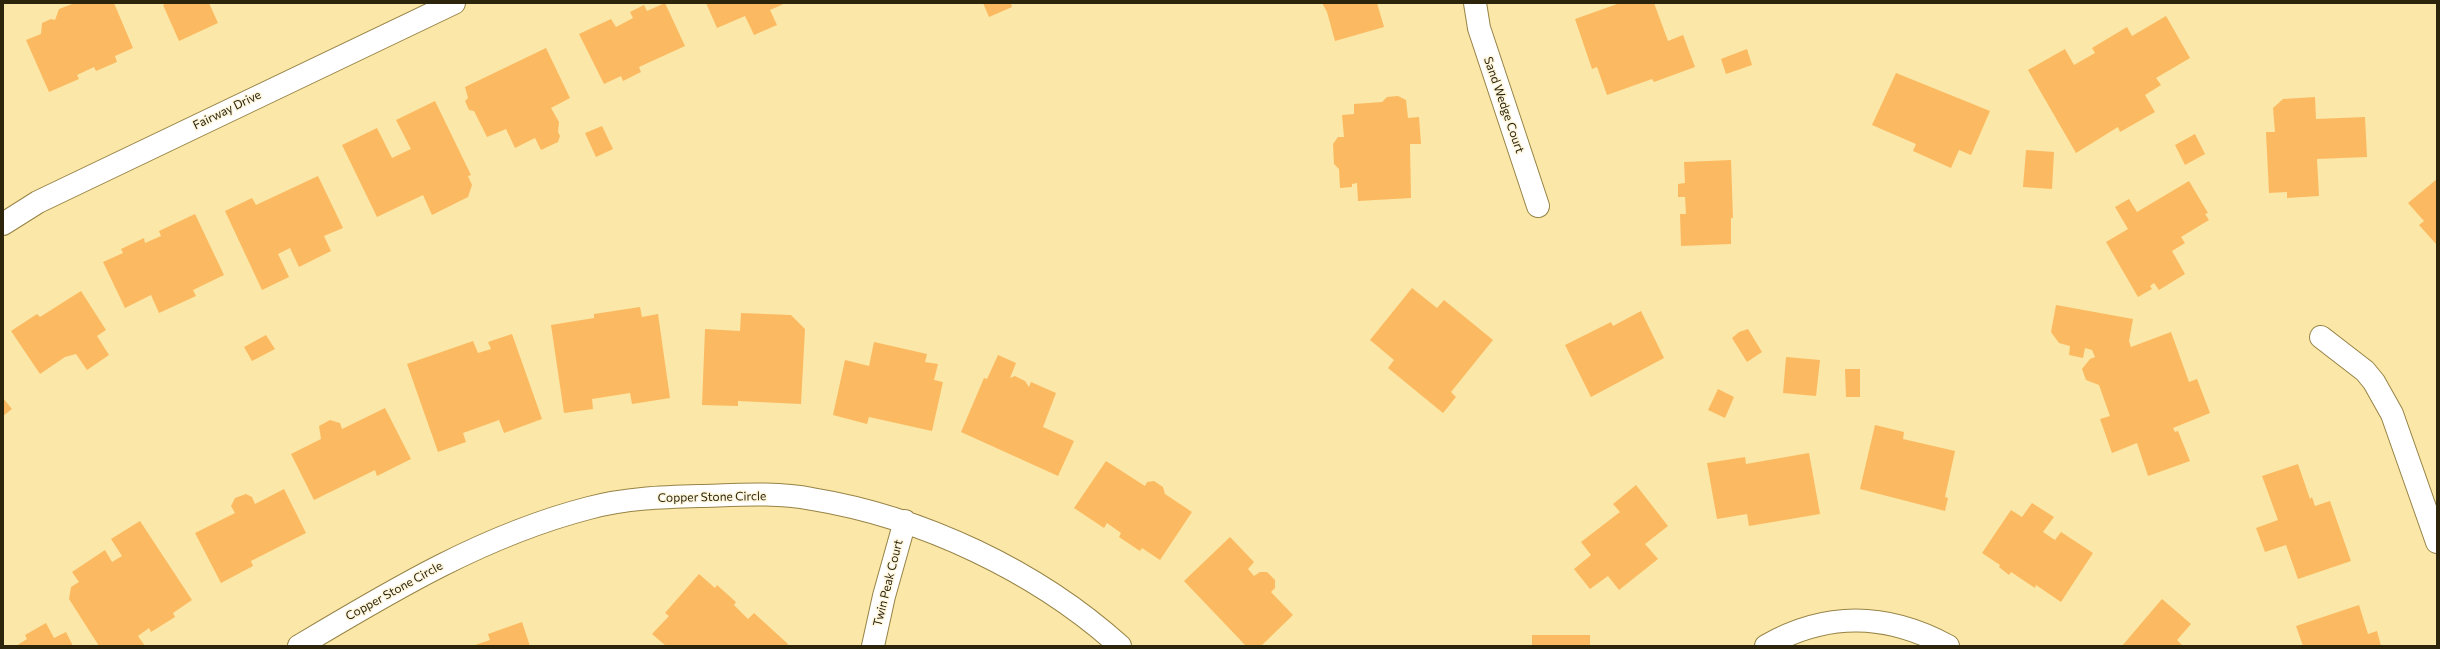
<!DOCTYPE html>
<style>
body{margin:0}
#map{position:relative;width:2440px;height:649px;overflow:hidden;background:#fbe7a7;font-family:Commissioner,sans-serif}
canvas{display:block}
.frame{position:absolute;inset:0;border:4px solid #2d250b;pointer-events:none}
</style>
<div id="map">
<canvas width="2440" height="649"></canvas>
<div class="frame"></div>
</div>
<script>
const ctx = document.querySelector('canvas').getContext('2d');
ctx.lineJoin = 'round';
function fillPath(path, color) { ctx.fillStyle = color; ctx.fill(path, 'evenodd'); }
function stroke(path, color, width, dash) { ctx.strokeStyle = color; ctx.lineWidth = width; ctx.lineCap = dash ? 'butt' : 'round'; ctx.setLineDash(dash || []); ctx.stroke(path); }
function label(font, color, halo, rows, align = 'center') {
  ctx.font = font + ' Commissioner,sans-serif'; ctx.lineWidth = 3; ctx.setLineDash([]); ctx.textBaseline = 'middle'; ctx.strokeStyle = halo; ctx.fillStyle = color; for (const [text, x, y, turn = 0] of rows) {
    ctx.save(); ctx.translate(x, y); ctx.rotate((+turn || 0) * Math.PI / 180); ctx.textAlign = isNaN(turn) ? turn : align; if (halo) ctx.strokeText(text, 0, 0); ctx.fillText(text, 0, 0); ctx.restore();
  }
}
const building = new Path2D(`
 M75,3H114L133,48L115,56L117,62L96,71L94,67L77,75L79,79L49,92L26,40L41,34L42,23L51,19L55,20L59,9Z
 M166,3H209L218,23L179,41L163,5Z
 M665,3L685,46L639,67L641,72L623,81L621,76L604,84L579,34L611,19L616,27L633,18L630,12L644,5L647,11Z
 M706,3H786L770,10L777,25L754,35L745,16L717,28Z
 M983,3H1011L1012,7L989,17Z
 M1322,3H1377L1384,27L1335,41L1327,12Z
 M1620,3H1654L1668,41L1683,35L1695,67L1654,82L1652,79L1607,95L1597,67L1592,69L1575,19Z
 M2166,16L2190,58L2156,78L2161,85L2145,95L2155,112L2120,132L2118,127L2076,153L2028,70L2065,49L2074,65L2095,53L2092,48L2127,27L2132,36Z
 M546,48L570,98L551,108L559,122L558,132L560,136L558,142L541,150L535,138L515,148L506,129L487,137L474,111L469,110L465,101L468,98L465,87Z
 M1747,49L1752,65L1726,74L1721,59Z
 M1896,73L1990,111L1971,155L1959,150L1951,168L1913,151L1916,144L1872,125Z
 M1398,96L1406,100L1408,118L1419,117L1421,144H1410L1411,198L1358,201L1357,183L1352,184V187L1340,188L1339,169L1334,164L1333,144L1338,137H1344L1342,115L1354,114V104L1382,102L1387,97Z
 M2315,97L2316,119L2365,117L2367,157L2317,159L2319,196L2287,198V192L2269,193L2266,132H2275L2273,108L2283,99Z
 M435,101L471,175L468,176L472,185L468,197L432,215L423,195L377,217L342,145L377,128L392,158L411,149L396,120Z
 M602,126L613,149L596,157L585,133Z
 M2195,134L2205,154L2185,165L2175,145Z
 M2026,150L2054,152L2052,189L2023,187Z
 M1731,160L1733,218H1731V244L1681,246L1680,214H1686L1685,197H1678V184L1685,183L1684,162Z
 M318,176L343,228L324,236L331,251L299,267L290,248L278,254L289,277L262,290L225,211L252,198L256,205Z
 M2437,179V245L2419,225L2424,221L2408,203Z
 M2189,181L2208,213L2205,214L2209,220L2181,237L2185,243L2172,251L2185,274L2159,290L2154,283L2150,286L2152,289L2138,297L2106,242L2128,229L2115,207L2129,199L2137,212Z
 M195,214L224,275L193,290L196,296L159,313L151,295L125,308L103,262L123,253L121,249L144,238L145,243L161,236L159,231Z
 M1412,288L1437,308L1444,300L1493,340L1451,392L1456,397L1443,413L1388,368L1394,360L1370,340Z
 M81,291L106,330L97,336L109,355L87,370L76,354L65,357L40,374L11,331L37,314L40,317Z
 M2056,305L2133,319L2129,341L2131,347L2171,332L2189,382L2197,379L2210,413L2173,428L2175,432L2178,431L2190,461L2148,476L2137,443L2112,453L2100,419L2110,416L2099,385L2086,380L2082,369L2090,359L2095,357L2092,350L2085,348L2083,358L2069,355L2070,346L2059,343L2051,332Z
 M640,307L642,317L658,314L670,398L632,404L630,393L592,399L593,409L564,413L551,325L594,318V314Z
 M1641,311L1664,358L1591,397L1565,345L1611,322L1613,326Z
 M741,313L791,315L805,329L801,404L738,401V406L702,405L705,329L740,331Z
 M1748,329L1762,352L1747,362L1732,338L1739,332Z
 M512,334L542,419L504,433L499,420L463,433L466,442L438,452L407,364L473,341L478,353L491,349L488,342Z
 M266,335L275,349L252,361L244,347Z
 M874,342L927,354L925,362L938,364L934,380L943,382L932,431L869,417L867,424L833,415L845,360L869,366Z
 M998,355L1016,363L1010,378L1015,376L1025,381L1029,387L1031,382L1056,393L1043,427L1074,441L1058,476L961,432L984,378L987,379Z
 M1786,357L1820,360L1816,396L1783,393Z
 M1845,369H1860V397H1846Z
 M1718,389L1734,397L1725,418L1708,410Z
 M3,398L12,409L3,416Z
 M385,408L411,459L377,476L375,470L314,500L291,454L321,439L319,426L330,420L340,423L342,429Z
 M1875,425L1904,432L1903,439L1955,451L1945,497L1948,498L1945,511L1860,489Z
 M1809,453L1820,514L1749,526L1747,514L1717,519L1707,463L1745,457L1746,464Z
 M1106,461L1145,486L1147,482L1154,481L1163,487L1165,494L1192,512L1160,560L1142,548L1140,551L1119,537L1121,533L1107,523L1104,528L1074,508Z
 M2298,464L2310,499L2312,497L2315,506L2330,501L2351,561L2298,579L2286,545L2265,552L2256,528L2278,520L2262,476Z
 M1636,485L1668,526L1645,544L1658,559L1619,590L1608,576L1590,589L1574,569L1591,555L1581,542L1620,512L1613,504Z
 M284,489L306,533L251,561L253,566L221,583L195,533L235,513L231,506L235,498L246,494L252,497L255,504Z
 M2032,503L2054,517L2043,532L2055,540L2061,532L2093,553L2061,602L2036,585L2035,588L2011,572L2009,575L1999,567L2000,565L1982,553L2011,510L2022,517Z
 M140,521L192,600L173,613L175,617L151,632L149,628L138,636L145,646H99L69,599L71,587L79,582L72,572L105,550L112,562L122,556L111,539Z
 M1230,537L1254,562L1248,569L1254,576L1260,572H1267L1275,580V588L1271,592L1293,615L1261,646H1246L1184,581Z
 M699,574L715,588L717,585L736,602L734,605L748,619L754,613L788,644L786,646H666L652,634L669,616L665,613Z
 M2162,599L2191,624L2177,640L2183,646H2122Z
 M2359,605L2368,634L2377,631L2381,646H2303L2296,626Z
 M522,622L530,646H472L490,640L488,634Z
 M46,623L54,638L66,632L73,646H16L27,639L25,635Z
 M1532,635H1590V646H1532Z`);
const minor = new Path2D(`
 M1475,3L1479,28L1538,206
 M3,224L38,202L454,3
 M2321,337L2365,371L2374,382L2392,414L2437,542
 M299,646C391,591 484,535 589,508C626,498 663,497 700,496C737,495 776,492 812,499C922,517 1037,571 1120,646
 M873,646L884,596L905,521
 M1766,646C1827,611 1887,613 1948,646`);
const streetNames = [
 ["Sand Wedge Court",1504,105,71],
 ["Fairway Drive",227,110,-26],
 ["Copper Stone Circle",712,497,-1],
 ["Twin Peak Court",888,583,-76],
 ["Copper Stone Circle",394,591,-29]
];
fillPath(building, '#fbba61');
stroke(minor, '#968346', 24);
stroke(minor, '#fff', 22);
label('12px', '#2d250b', '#fdf5dc', streetNames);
</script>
